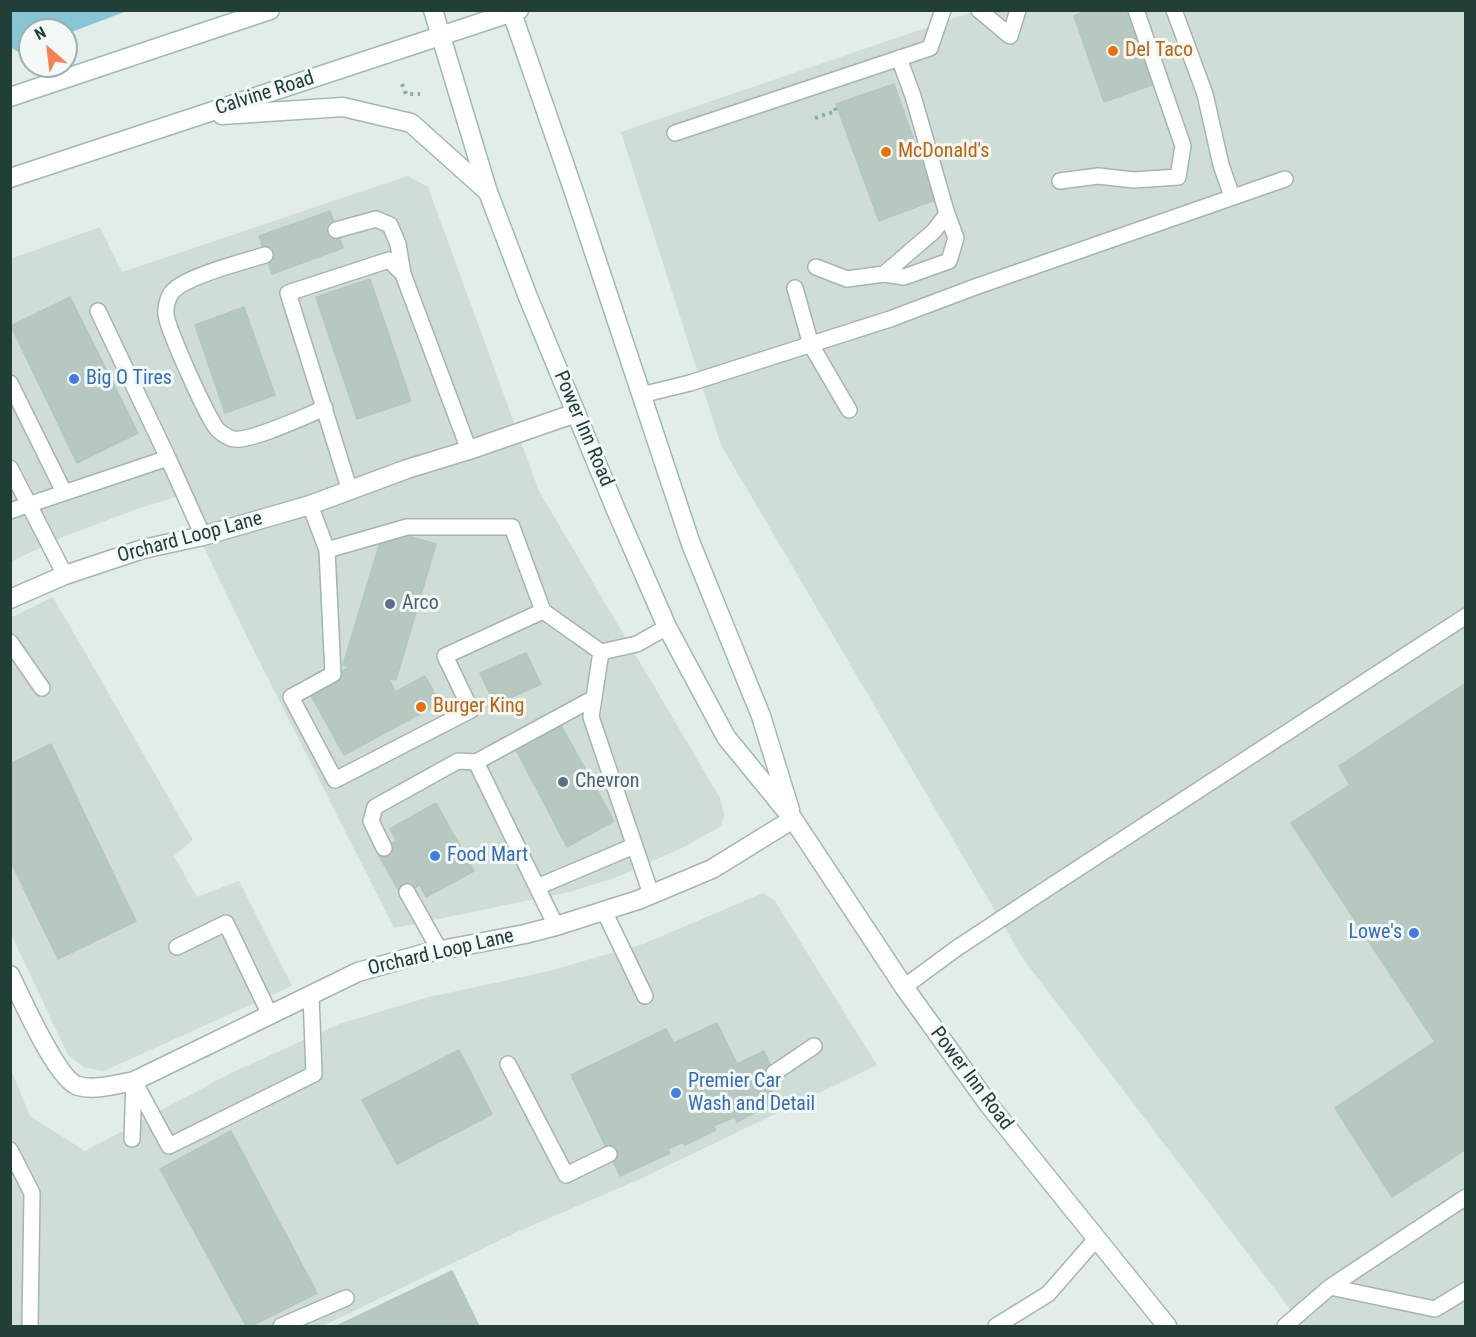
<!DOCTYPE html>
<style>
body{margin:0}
#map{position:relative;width:1476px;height:1337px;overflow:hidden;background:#e2ede8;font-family:"Roboto Condensed",sans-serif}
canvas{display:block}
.frame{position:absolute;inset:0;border:12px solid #213e37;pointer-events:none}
.north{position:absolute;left:18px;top:18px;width:60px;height:60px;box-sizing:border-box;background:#f2f9f6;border:2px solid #9eaeaa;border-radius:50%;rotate:332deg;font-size:16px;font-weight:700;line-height:24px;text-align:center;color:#213e37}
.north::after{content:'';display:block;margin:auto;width:21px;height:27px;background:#f88154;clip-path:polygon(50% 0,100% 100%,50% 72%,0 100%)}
</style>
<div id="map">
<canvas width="1476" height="1337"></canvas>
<div class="frame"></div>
<div class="north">N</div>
</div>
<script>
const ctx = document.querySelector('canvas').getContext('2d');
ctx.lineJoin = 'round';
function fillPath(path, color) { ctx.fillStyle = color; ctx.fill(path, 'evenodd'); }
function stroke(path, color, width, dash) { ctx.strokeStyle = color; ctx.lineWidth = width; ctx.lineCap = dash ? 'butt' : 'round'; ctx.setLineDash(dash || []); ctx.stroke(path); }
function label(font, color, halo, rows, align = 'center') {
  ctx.font = font + ' "Roboto Condensed",sans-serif'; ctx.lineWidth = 6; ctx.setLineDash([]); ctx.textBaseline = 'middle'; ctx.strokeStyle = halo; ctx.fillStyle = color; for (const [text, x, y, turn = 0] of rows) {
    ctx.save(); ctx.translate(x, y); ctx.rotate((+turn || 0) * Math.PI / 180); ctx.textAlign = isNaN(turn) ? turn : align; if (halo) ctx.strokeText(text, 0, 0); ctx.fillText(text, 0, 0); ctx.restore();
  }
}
const built = new Path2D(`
 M975,11H1465V1326H1303L1024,960L721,445L621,132Z
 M408,176L428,187L539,491L720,798L724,815L721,826L684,847L617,877L570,892L394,928L249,641L179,496L137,509L60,538L11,562L10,259L100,227L122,272Z
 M53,597L193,840L174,856L197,897L239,881L292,986L104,1071L85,1068L68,1055L11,934L10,618Z
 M763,893L775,901L877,1065L638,1180L517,1232L323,1326H11L10,1067L30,1116L85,1151L231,1073L339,1024L429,997L549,971L643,944Z`);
const water = new Path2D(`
 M10,11L11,10L127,11L66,34V30H30V48L19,52L11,48Z`);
const building = new Path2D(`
 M1088,10H1126L1152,85L1104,102L1074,16Z
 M894,84L935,200L879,221L836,104Z
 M330,211L343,248L272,274L259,236Z
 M370,279L411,401L357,419L316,297Z
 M70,297L138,433L77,463L11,326Z
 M244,307L275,395L225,413L195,325Z
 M384,529L436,544L396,680L343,665Z
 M526,653L541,684L495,705L480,673Z
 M349,667L389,678L395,692L425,676L440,703L344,755L309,692Z
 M1466,683V1149L1392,1197L1335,1108L1435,1042L1291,823L1350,785L1339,766Z
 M557,718L614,821L567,847L512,742Z
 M51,744L136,921L58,959L10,860V764Z
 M436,803L474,871L426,897L390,829Z
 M396,841L420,885L401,895L377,852Z
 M717,1023L737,1064L764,1051L777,1080L769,1084L776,1101L737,1122L735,1117L713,1126L716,1130L685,1145L683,1142L668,1149L670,1153L620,1176L571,1075L666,1029L674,1043Z
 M459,1050L492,1114L397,1164L362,1100Z
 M231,1131L317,1293L251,1326H246L160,1169Z
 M452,1271L479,1326H337Z`);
const path = new Path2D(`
 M402,84L406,94H420
 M815,118L836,111L834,105`);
const service = new Path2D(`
 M979,10L1010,36L1018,10
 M1174,10L1205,94L1221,165L1232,196
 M675,133L930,48L943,10
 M1060,181L1098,176L1134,180L1178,177L1183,146L1136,10
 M336,230L376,219L390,225L398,244L403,274
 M265,255C243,262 186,276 172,292C168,297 165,308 166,314C166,326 209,422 218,430C221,433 230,439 234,439C250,442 308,415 325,408
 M816,267L847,279L884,274L934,231L947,214L913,96L899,58
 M884,274L904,277L949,261L956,238L947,214
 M795,288L811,345L849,410
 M98,311L168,458
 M10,383L64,492
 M641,395L690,383L890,319L975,287L1285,179
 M10,468L65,575
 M350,491L288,293L389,260L403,274L469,450
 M310,505L327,550L407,527H512L543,611L601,652L637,644L667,627
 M10,511L168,458L203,536
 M327,550L333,674L291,697L335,780L471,710L445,656L543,611
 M10,642L42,688
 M601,652L591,717L651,894
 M384,848L371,821L375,807L458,761L476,762
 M537,887L634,846
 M407,892L440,951
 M604,911L645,996
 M556,926L476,762L594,698
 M177,947L226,923L270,1015
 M904,987L957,948L1048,888L1466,616
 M508,1064L566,1175L609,1154
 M774,1073L814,1046
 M134,1081L169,1146L314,1074L311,995
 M132,1139L134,1081
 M10,1150L32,1193L30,1326
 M1330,1287L1435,1309L1466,1290
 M281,1326L346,1298
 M996,1326L1048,1294L1096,1239
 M1285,1326L1330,1287L1466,1197`);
const minor = new Path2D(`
 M10,599L65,575L143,549L203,536L310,505L407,469L469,450L576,413
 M10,975C21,997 57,1080 78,1086C95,1091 117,1084 134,1081L358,972L426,953L525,934L556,926L638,900L712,869L793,819`);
const secondary = new Path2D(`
 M433,10L488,192L528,297L616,510L667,627L726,737L793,819L904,987L989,1105L1167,1326
 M511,10L574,192L691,544L761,716L790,810
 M10,97L270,10
 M222,115L343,107L411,123L487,191
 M10,178L519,10`);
const markers = [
 [1113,51,6,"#e8710a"],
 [886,152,6,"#e8710a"],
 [74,379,6,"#3f7fe0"],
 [390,604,6,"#5c6f8a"],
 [421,707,6,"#e8710a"],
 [563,782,6,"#5c6f8a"],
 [435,856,6,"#3f7fe0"],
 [1414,933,6,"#3f7fe0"],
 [676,1093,6,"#3f7fe0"]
];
const foodNames = [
 ["Del Taco",1125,51],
 ["McDonald's",898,152],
 ["Burger King",433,707]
];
const streetNames = [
 ["Calvine Road",265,94,-18],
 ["Power Inn Road",583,429,67],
 ["Orchard Loop Lane",190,538,-15],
 ["Orchard Loop Lane",441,953,-13],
 ["Power Inn Road",971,1079,53]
];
const shopNames = [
 ["Big O Tires",86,379],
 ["Food Mart",447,856],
 ["Lowe's",1402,933,"right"],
 ["Premier Car",688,1082],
 ["Wash and Detail",688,1105]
];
const serviceNames = [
 ["Arco",402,604],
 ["Chevron",575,782]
];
fillPath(built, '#d0ddd7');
fillPath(water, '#87c6d4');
fillPath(building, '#b7c8c1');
stroke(building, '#b4c7bf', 1.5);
stroke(service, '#a4b5af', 18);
stroke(minor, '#a4b5af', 21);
stroke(secondary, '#9fb9b1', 21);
stroke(path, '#80b2a4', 4, [3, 4.5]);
stroke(service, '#fff', 15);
stroke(minor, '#fff', 18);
stroke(secondary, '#fff', 18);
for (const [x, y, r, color] of markers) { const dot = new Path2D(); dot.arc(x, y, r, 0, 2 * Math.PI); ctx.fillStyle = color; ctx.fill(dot); stroke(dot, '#f2f9f6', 2); }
label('20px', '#c56008', '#f2f9f6', foodNames, 'left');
label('20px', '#213e37', '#f2f9f6', streetNames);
label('20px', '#366cbe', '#f2f9f6', shopNames, 'left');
label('20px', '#4e5e75', '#f2f9f6', serviceNames, 'left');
</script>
